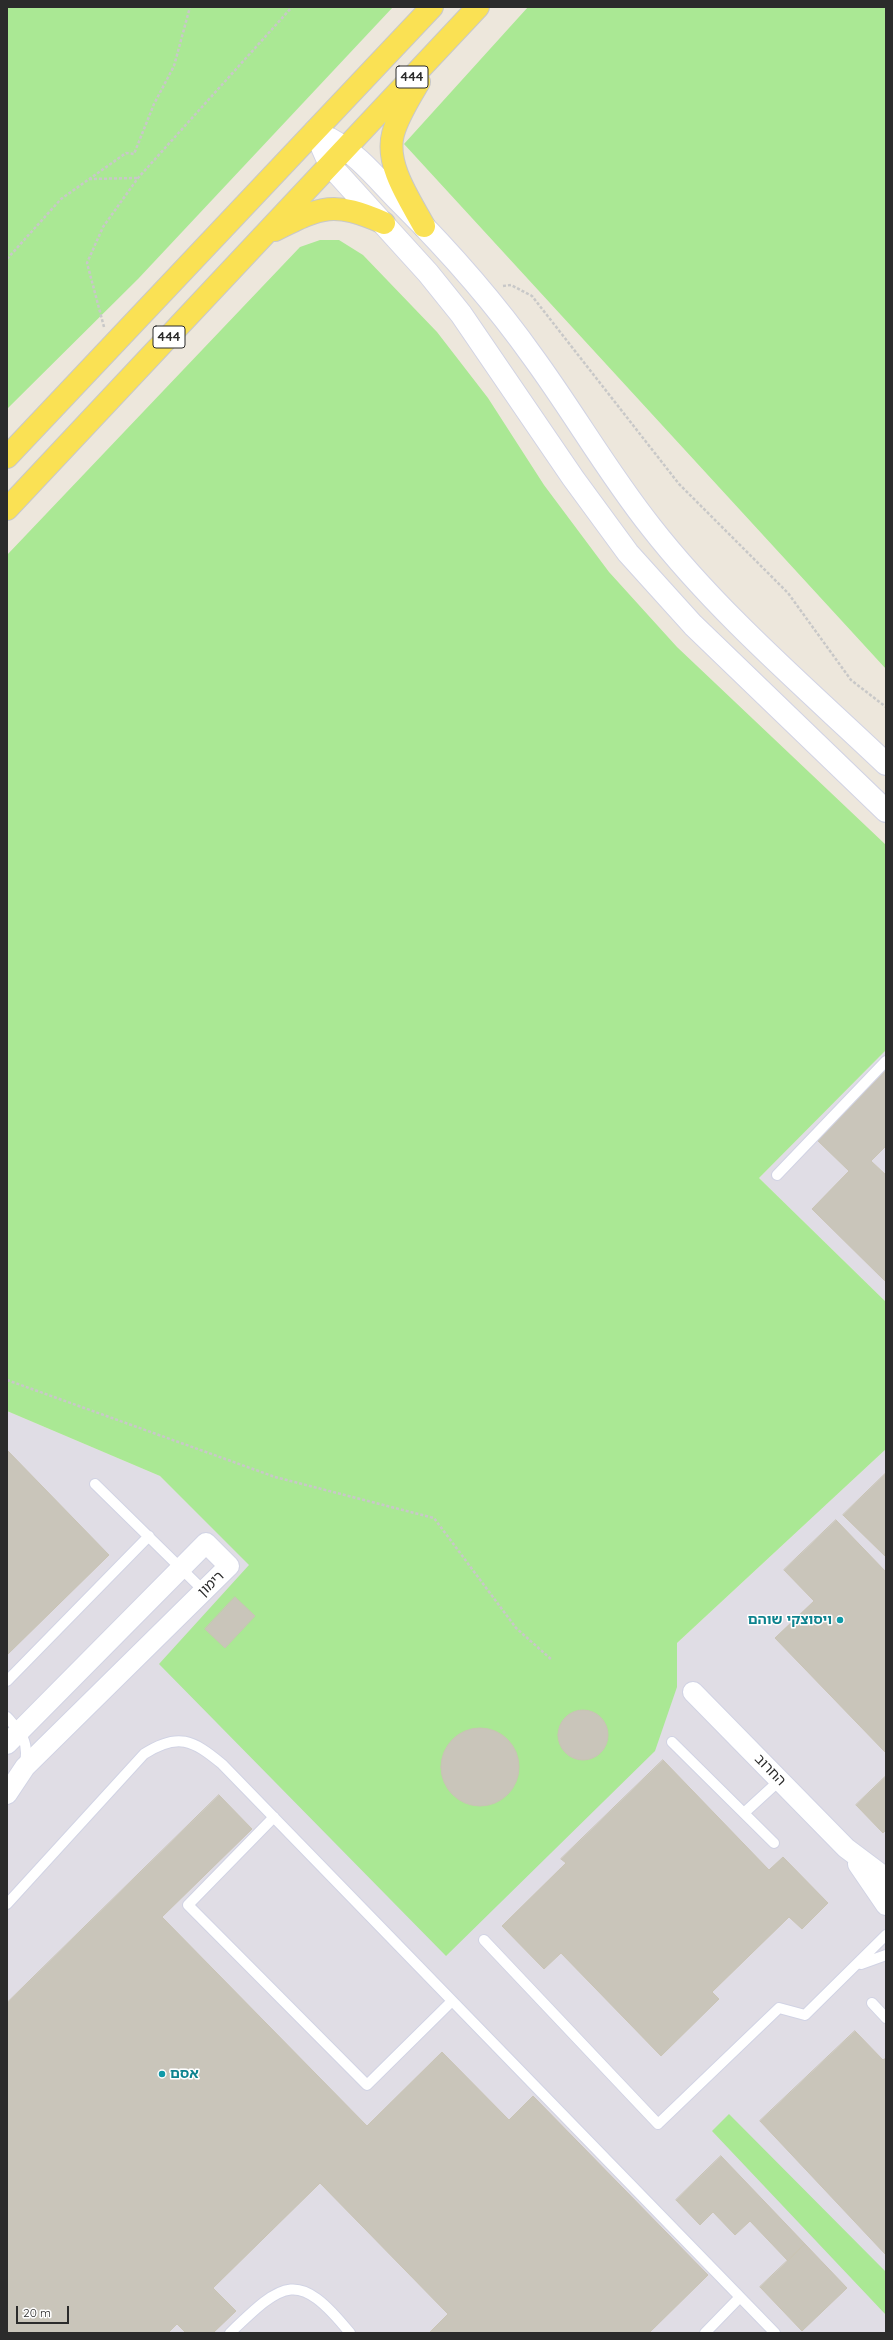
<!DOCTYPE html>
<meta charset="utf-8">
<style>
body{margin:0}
#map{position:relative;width:893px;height:2340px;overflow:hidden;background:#ede7dc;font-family:Quicksand,sans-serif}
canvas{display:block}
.frame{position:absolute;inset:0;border:8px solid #2b2b2b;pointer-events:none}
.scale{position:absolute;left:16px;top:2306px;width:53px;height:18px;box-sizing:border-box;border:2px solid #2b2b2b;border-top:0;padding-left:5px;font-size:12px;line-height:14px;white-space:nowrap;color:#2b2b2b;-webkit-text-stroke:3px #fff;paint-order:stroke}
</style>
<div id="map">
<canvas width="893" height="2340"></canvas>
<div class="frame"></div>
<div class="scale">20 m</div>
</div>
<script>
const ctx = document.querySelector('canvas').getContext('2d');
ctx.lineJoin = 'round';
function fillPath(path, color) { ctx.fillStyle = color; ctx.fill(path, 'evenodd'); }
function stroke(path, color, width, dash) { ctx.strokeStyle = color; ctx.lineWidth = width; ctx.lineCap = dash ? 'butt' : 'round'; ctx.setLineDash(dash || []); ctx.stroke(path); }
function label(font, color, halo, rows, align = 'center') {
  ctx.font = font + ' Quicksand,"Noto Sans Hebrew",sans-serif'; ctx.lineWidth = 3; ctx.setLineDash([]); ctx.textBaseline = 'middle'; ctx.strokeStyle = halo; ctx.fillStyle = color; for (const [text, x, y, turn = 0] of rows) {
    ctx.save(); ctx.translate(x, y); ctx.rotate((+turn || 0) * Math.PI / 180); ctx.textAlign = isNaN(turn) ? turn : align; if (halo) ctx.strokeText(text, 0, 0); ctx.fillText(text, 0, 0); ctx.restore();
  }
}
const industrial = new Path2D(`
 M886,1050V1302L759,1178Z
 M7,1411L160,1476L250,1565L677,1687V1643L886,1449V2333H7Z`);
const green = new Path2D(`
 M7,7H393L138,279L7,409Z
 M528,7H886V669L404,144Z
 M320,240H339L363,255L437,332L488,398L544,485L609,572L677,647L886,845V1050L759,1178L886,1302V1449L677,1643V1687L655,1751L446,1956L159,1664L249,1565L160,1476L7,1411V555L300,247Z
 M729,2114L886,2272V2315L712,2131Z`);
const building = new Path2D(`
 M886,1070V1146L871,1161L886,1175V1282L812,1209L849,1171L817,1140Z
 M7,1450L109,1555L7,1655Z
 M886,1473V1557L843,1515Z
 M836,1520L886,1572V1753L775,1638L814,1601L784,1570Z
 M235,1597L255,1616L225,1648L205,1629Z
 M558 1735a25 25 0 1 1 50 0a25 25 0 1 1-50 0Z
 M441 1767a39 39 0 1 1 78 0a39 39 0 1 1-78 0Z
 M663,1760L769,1870L783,1857L828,1903L802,1929L789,1917L712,1992L719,1999L661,2056L561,1953L544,1969L502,1926L566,1863L561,1859Z
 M886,1776V1830L883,1833L856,1805Z
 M219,1795L252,1829L162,1917L367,2126L442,2052L509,2120L533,2096L708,2275L649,2333H429L448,2314L320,2183L213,2288L236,2311L213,2333H186L177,2324L168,2333H7V2003Z
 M855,2031L883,2060L886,2058V2255L760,2121Z
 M721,2156L805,2244L788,2261L750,2221L735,2235L713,2212L700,2225L676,2200Z
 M805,2244L847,2288L802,2331L760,2287Z`);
const path = new Path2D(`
 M89,179L138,178
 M7,259L61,199L126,153L134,154L154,104L174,66L190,7
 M503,286L511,285L532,296L679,484L788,593L851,680L886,707
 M104,327L87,263L103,227L138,178L292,7
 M7,1380L275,1477L434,1518L516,1628L552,1660`);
const lane = new Path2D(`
 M777,1175L886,1061
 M95,1484L204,1591
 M7,1681L149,1536
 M7,1717C21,1733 29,1741 25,1763
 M672,1742L774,1843
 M744,1813L780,1780
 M274,1817L188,1905L367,2085L452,2001
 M7,1904L144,1754C178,1732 193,1740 222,1764L775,2333
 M484,1940L658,2124L779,2008L805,2015L886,1935
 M861,1964L886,1955
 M872,2003L886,2018
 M230,2333C284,2281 298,2269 350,2333
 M705,2333L740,2297`);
const street = new Path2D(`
 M693,1692L846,1848L886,1878
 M7,1744L206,1543L229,1566L25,1767L7,1794
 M858,1864L886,1905`);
const secondary = new Path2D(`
 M315,131L330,165L428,273L461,314L573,478L628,553L693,625L886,811
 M330,139C358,154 379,181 401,203C449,251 494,302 533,357C574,413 608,473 651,527C719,614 806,688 886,764`);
const primary = new Path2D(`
 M419,82C409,99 398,116 393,134C385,165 410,200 424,226
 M275,230C323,206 333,201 384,223
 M7,457L432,7
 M7,509L478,7`);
const markers = [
 [840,1620,4,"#0f9aa8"],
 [162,2074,4,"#0f9aa8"]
];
const shields = [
 [412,77,32],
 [169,337,32]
];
const shieldNames = [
 ["444",412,77],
 ["444",169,337]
];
const streetNames = [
 ["רימון",211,1584,-44],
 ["החרוב",770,1770,46]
];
const cultureNames = [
 ["ויסוצקי שוהם",832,1620],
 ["אסם",170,2074,"left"]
];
fillPath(industrial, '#e0dde5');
fillPath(green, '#aae894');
fillPath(building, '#c9c5ba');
stroke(building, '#c9c4b5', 1);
stroke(lane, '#d1d3e4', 12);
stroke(street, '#d1d3e4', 22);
stroke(secondary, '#d1d3e4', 24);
stroke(primary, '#c8c8c8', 24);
stroke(path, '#c8c8c8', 2.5, [3, 2]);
stroke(lane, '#fff', 10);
stroke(street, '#fff', 20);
stroke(secondary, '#fff', 22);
stroke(primary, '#fae154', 22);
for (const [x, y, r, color] of markers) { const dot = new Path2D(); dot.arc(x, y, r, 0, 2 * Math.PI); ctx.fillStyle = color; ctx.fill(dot); stroke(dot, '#fff', 1.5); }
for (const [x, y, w] of shields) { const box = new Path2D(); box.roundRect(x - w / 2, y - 11, w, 22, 3); ctx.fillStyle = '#fff'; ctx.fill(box); stroke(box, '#2b2b2b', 1); }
label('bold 13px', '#2b2b2b', null, shieldNames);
label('14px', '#2b2b2b', '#fff', streetNames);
label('bold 14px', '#0d838f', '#fff', cultureNames, 'right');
</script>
